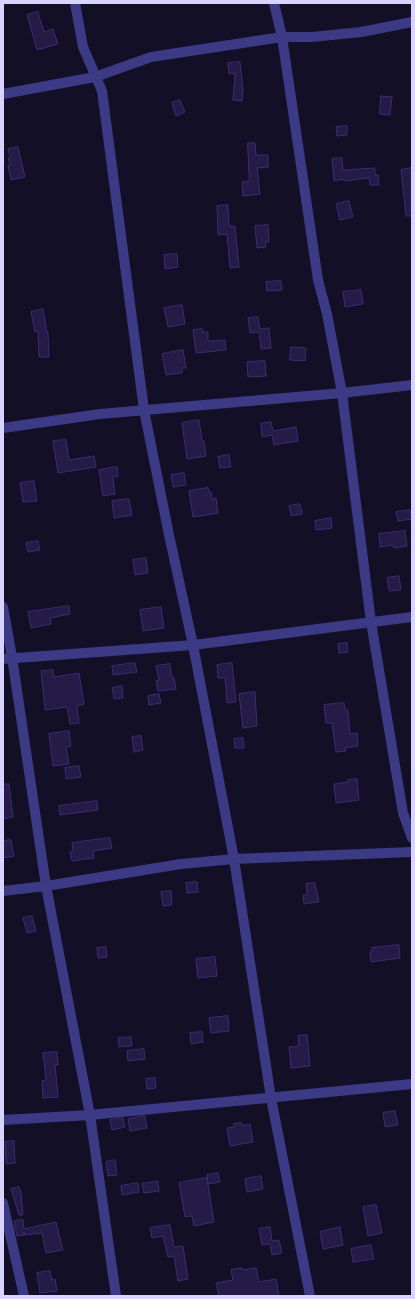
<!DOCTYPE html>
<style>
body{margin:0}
#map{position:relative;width:415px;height:1299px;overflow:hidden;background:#130f26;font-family:Inter,sans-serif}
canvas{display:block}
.frame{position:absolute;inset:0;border:4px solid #d9d4ff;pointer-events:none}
</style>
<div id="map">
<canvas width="415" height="1299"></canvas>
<div class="frame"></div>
</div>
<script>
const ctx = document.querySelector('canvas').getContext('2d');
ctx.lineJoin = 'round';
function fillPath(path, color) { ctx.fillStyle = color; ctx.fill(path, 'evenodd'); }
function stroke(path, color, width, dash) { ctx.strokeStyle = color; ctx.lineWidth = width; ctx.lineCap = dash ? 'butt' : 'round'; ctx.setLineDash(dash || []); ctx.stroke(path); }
const building = new Path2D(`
 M38,12L44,32L53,29L58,44L37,50L27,15Z
 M240,62L243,90L242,101L233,100L235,73L229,74L228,63Z
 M381,96L392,97L390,115L380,114Z
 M180,100L185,112L176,116L172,103Z
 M347,126V135L337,136L336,127Z
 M248,143H255L256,155H268V167L257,168L260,194L243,196L242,182L249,181Z
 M18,147L25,177L11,180L8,166L10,165L8,158L10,157L8,149Z
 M342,158L343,170L375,168V175H378L379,185H370L369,178L344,181L343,179L334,181L332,159Z
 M412,168V216H406L401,170Z
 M349,201L353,217L340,220L336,204Z
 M228,205L229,226H235L239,267L230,268L227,234L218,235L217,206Z
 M268,225L269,242H265L266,247L257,248L255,226Z
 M177,254L178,267L165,269L164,255Z
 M281,281L282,290L267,291L266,282Z
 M361,290L363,304L345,307L343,292Z
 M182,305L185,324L168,327L164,308Z
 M43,309L47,333H48L49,357H39L38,331L35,332L31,312Z
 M258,317L260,329L269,328L271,348L261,349L259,332L250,333L248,318Z
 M202,329L203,332H208V341L225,340L226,350L196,353L193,330Z
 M291,347L306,348L305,361L290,360Z
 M183,350L186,368H182V373L166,375L162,354Z
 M265,361L266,376L248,377L247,362Z
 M199,420L202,441H204L206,456L187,459L182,423Z
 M271,422L273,431L296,427L298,441L274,445L272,435L262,437L261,424Z
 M66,440L69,460L94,456L96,467L58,473L53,441Z
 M229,455L231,467L220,468L218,457Z
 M117,467L118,476L113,477L115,494L103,496L99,470Z
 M184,473L186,485L173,487L171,475Z
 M34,481L37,501L23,502L20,483Z
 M208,488L209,492H211L212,499L216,498L218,513L193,517L189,491Z
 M129,499L132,515L114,518L112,501Z
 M300,504L302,514L291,516L289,506Z
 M410,510L412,519L398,521L396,512Z
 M331,518L332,528L316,530L315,521Z
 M405,531L407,546L394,548L393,545L380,547L379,534Z
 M38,541L40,550L28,552L26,543Z
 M146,558L148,573L135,575L133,560Z
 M399,576L401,590L389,591L387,578Z
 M69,606L70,614L50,618L51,624L31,628L28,612Z
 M161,607L164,628L143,631L140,610Z
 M347,643L348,652L339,653L338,644Z
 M135,663L137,672L113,675L112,666Z
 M232,663L236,702L227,703L225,678H218L217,665Z
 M170,664L172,678H174L176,689L158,691L156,681L159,680L156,666Z
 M53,670L54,677L79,673L84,704L77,706L79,723L70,724L67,707L45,710L41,671Z
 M122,686L123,698L114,699L112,688Z
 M255,692L257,726L243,728L239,694Z
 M159,694L161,703L149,705L148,696Z
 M344,703L345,710H348L350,734L357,733L358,746L345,748L346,751L336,752L332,723H326L324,705Z
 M69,731L71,746L66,747L69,764L53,766L49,734Z
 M141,736L143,750L134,752L132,737Z
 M243,738L244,748H235L234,739Z
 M79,766L81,777L66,779L65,768Z
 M357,779L359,800L336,803L334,784L348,782V780Z
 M3,784H9L13,817L3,819Z
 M97,801L98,810L60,815L59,806Z
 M110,838L112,848L93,851L94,858L72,861L70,852L73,851L72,843Z
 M11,840L14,856L3,858V841Z
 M197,882L198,892L187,893L186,883Z
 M315,883L319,902L304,904L303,895H307L306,884Z
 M171,891L172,905L163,906L161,892Z
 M32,916L36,931L27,933L23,918Z
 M399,945L400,958L371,962L370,952H372V948Z
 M106,947L107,957L98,958L97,948Z
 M215,957L217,976L198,978L196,959Z
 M228,1016L229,1031L211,1033L209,1018Z
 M202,1032L203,1042L191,1044L190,1033Z
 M307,1035L310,1066L291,1068L289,1047L299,1046L298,1036Z
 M131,1037L132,1046L119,1047L118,1038Z
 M144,1049L145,1059L128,1061L127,1051Z
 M57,1052L58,1065H55L58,1097L43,1098L42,1081L46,1080L43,1053Z
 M155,1078L156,1088L147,1089L146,1079Z
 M395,1111L398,1125L385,1127L383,1113Z
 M145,1116L147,1128L130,1131L128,1119Z
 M123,1118L125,1127L112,1130L110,1120Z
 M242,1123L243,1126L250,1124L253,1142L230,1146L227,1128L234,1127V1124Z
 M14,1141L15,1163L6,1164L5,1142Z
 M115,1160L117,1175L108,1176L106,1162Z
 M218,1173L220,1182L208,1184L207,1175Z
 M261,1176L263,1189L247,1192L245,1179Z
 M207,1178L214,1222L194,1226L192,1216L185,1217L179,1183Z
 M158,1181L159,1191L144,1193L142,1184Z
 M138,1183L139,1192L122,1195L121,1186Z
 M19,1187L21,1192L23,1215H19L11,1189Z
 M376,1205L382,1233L368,1236L363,1207Z
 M23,1220L24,1229L56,1222L63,1250L46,1253L42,1233L24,1235V1232V1235L17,1236L14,1221Z
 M170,1225L174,1247L183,1246L188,1279L178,1281L174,1256L168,1257L163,1236L152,1238L150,1228Z
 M270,1227L272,1241L279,1240L282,1253L272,1255L270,1244L262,1245L259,1229Z
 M340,1227L343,1245L323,1249L320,1232Z
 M371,1245L374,1259L353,1262L351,1249Z
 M242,1268V1270L256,1268L259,1282L276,1279L279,1296H219L216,1283L233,1280L231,1270Z
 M50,1271L52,1280L55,1279L57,1291L40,1293L37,1273Z`);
const minor = new Path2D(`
 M75,3L83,47L102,91L144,410L169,535L193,645L234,859L271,1098L310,1296
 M274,3L282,37L318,280L327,314L342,393L371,622L403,813L412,838
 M3,94L95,77L151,57L282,37H312L361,32L412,22
 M3,428L100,414L342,393L412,385
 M3,607L12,657L46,886L90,1115L116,1296
 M3,659L193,645L412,617
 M3,891L46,886L181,864L234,859L412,852
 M3,1120L90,1115L412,1084
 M3,1203L24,1296`);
fillPath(building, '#241b47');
stroke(building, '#3b2d73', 1);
stroke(minor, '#3d3a85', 10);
</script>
